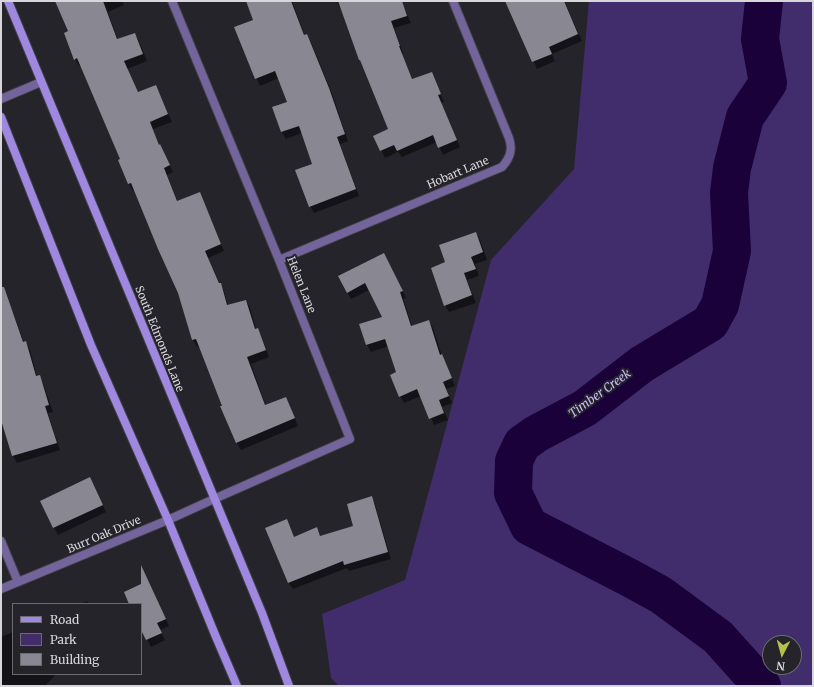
<!DOCTYPE html>
<style>
body{margin:0}
#map{position:relative;width:814px;height:687px;overflow:hidden;background:#25242b;font-family:Merriweather,serif}
canvas{display:block}
.frame{position:absolute;inset:0;border:2px solid #d7d6db;pointer-events:none}
.legend{position:absolute;left:12px;top:603px;width:130px;height:72px;box-sizing:border-box;background:#25242b;border:1px solid #6c6b71;margin:0;padding:5px 7px;list-style:none;font-size:12px;color:#d7d6db}
.legend li{display:flex;align-items:center;gap:8px;height:20px}
.legend b{width:20px;border:1px solid #6c6b71}
.north{position:absolute;left:762px;top:635px;width:40px;height:40px;box-sizing:border-box;background:#25242b;border:1px solid #6c6b71;border-radius:50%;rotate:186deg;font-size:11px;font-weight:700;line-height:16px;text-align:center;color:#d7d6db}
.north::after{content:'';display:block;margin:auto;width:14px;height:18px;background:#b4c24a;clip-path:polygon(50% 0,100% 100%,50% 72%,0 100%)}
</style>
<div id="map">
<canvas width="814" height="687"></canvas>
<div class="frame"></div>
<ul class="legend">
<li><b style="height:5px;background:#9f88df"></b>Road</li>
<li><b style="height:11px;background:#412d6b"></b>Park</li>
<li><b style="height:11px;background:#898791"></b>Building</li>
</ul>
<div class="north">N</div>
</div>
<script>
const ctx = document.querySelector('canvas').getContext('2d');
ctx.lineJoin = 'round';
function fillPath(path, color) { ctx.fillStyle = color; ctx.fill(path, 'evenodd'); }
function stroke(path, color, width, dash) { ctx.strokeStyle = color; ctx.lineWidth = width; ctx.lineCap = dash ? 'butt' : 'round'; ctx.setLineDash(dash || []); ctx.stroke(path); }
function label(font, color, halo, rows, align = 'center') {
  ctx.font = font + ' Merriweather,serif'; ctx.lineWidth = 4; ctx.setLineDash([]); ctx.textBaseline = 'middle'; ctx.strokeStyle = halo; ctx.fillStyle = color; for (const [text, x, y, turn = 0] of rows) {
    ctx.save(); ctx.translate(x, y); ctx.rotate((+turn || 0) * Math.PI / 180); ctx.textAlign = isNaN(turn) ? turn : align; if (halo) ctx.strokeText(text, 0, 0); ctx.fillText(text, 0, 0); ctx.restore();
  }
}
const green = new Path2D(`
 M589,1H813V686H339L331,678L322,614L405,580L491,260L574,169ZM770,643H794V667H770Z`);
const shadow = new Path2D(`
 M56,1H122L124,5L108,12L118,40L135,34L139,41L147,61L127,69L138,93H159L172,122L153,129L159,146L173,172L167,175L178,202L203,201L224,251L208,258L224,291L228,306L246,301L250,308L256,329H257L261,336L269,357L251,364L266,406L289,405L298,426L241,450L237,443L222,407L223,406L200,346L197,347L193,340L179,293L135,190L133,191L129,184L119,161L121,160L81,65L79,66L75,59L70,32Z
 M247,1H292L305,36L307,35L311,42L333,96L348,141L340,144L359,196L314,213L310,206L313,164L302,133L286,139L281,131L289,103L279,78L260,86L235,27L254,20Z
 M336,1L401,2L411,23L394,28L403,53L402,54L412,80L431,73L444,102L441,103L460,147L443,155L437,142L402,157L398,152L385,158L375,136L389,130L343,13Z
 M507,1H567L565,3L582,41L552,54L555,61L537,69Z
 M476,233L480,240L487,260L475,264L479,276L467,280L476,303L449,312L445,305L447,263Z
 M388,261L406,298L403,299L412,326L429,321L433,328L442,356L455,386L446,389L452,403L442,407L448,420L434,425L421,396L404,403L400,396L397,373L389,346L371,352L367,345L361,325L384,318L369,290L351,299L347,292Z
 M1,285L13,313L24,343L26,342L30,350L37,377L39,376L43,383L53,412L48,413L60,450L17,463L13,456L4,428L1,422Z
 M94,486L106,512L58,535L41,501Z
 M371,497L375,504L391,559L349,571L347,568L293,589L288,582L290,527L294,538L316,528L321,537L355,527Z
 M152,589L169,626L160,630L165,640L151,647L141,627V604H130Z
 M87,601L89,604H81Z
 M13,632V674H56L45,686H1V637Z`);
const river = new Path2D(`
 M762,686L718,637L661,595L630,578L529,526L513,493L514,461L522,444L536,434L585,408L642,364L710,323L720,305L732,251L729,193L732,168L745,117L768,83L760,39L764,1`);
const building = new Path2D(`
 M55,1H103L117,39L135,33L143,54L124,61L138,92L156,85L168,114L150,122L159,145L160,144L170,165L164,168L177,201L200,192L221,244L205,251L219,283H221L227,305L246,300L255,329L258,328L266,350L247,357L265,405L286,397L295,418L236,443L220,406H222L196,339L192,340L178,293L158,249L131,183L128,184L118,160L120,159L77,58L74,60L64,33L68,31Z
 M246,1H291L304,35L307,34L329,88L345,134L337,137L356,189L309,207L295,170L312,164L299,126L281,132L272,107L287,102L275,71L255,79L234,27L253,20Z
 M338,1H402L407,16L391,21L400,46H399L412,79L432,72L441,94L438,95L457,140L438,148L433,135L397,151L394,145L380,151L373,136L388,129L360,60H359Z
 M505,1H564L578,34L549,47L552,54L532,62Z
 M476,232L483,252L471,257L476,269L464,273L472,295L444,306L431,268L445,262L439,245Z
 M384,253L403,291L400,292L411,326L429,320L440,355L442,354L452,378L443,382L449,396L439,400L444,413L429,419L417,389L399,397L390,375L396,372L385,339L366,345L359,324L382,317L365,283L347,293L338,276Z
 M1,287H4L23,342L26,341L36,376L40,375L49,405L45,406L57,443L12,456L1,420Z
 M90,477L103,505L53,528L40,501Z
 M372,496L388,552L344,565L343,561L288,583L265,528L287,519L294,537L317,527L320,536L353,526L347,504Z
 M141,565L166,619L157,623L162,633L146,640L141,630V604H129L124,592L141,584Z`);
const minor = new Path2D(`
 M1,99L41,82
 M279,260L502,167C510,158 513,150 509,138L453,1
 M1,541L18,582
 M1,589L168,520L214,499L350,439L279,260L172,1`);
const secondary = new Path2D(`
 M8,1L262,613L289,686
 M1,117L91,345L168,520L216,637L237,686`);
const streetNames = [
 ["Hobart Lane",458,173,-23],
 ["Helen Lane",301,285,68],
 ["South Edmonds Lane",159,339,68],
 ["Burr Oak Drive",104,535,-23]
];
const waterNames = [
 ["Timber Creek",600,394,-36]
];
fillPath(green, '#412d6b');
fillPath(shadow, '#0007');
stroke(river, '#1a013a', 38);
fillPath(building, '#898791');
stroke(minor, '#414047', 10);
stroke(secondary, '#414047', 10);
stroke(minor, '#73659b', 8);
stroke(secondary, '#9f88df', 8);
label('11px', '#d7d6db', '#25242b', streetNames);
label('italic 12px', '#c9b9fc', '#25242b', waterNames);
</script>
